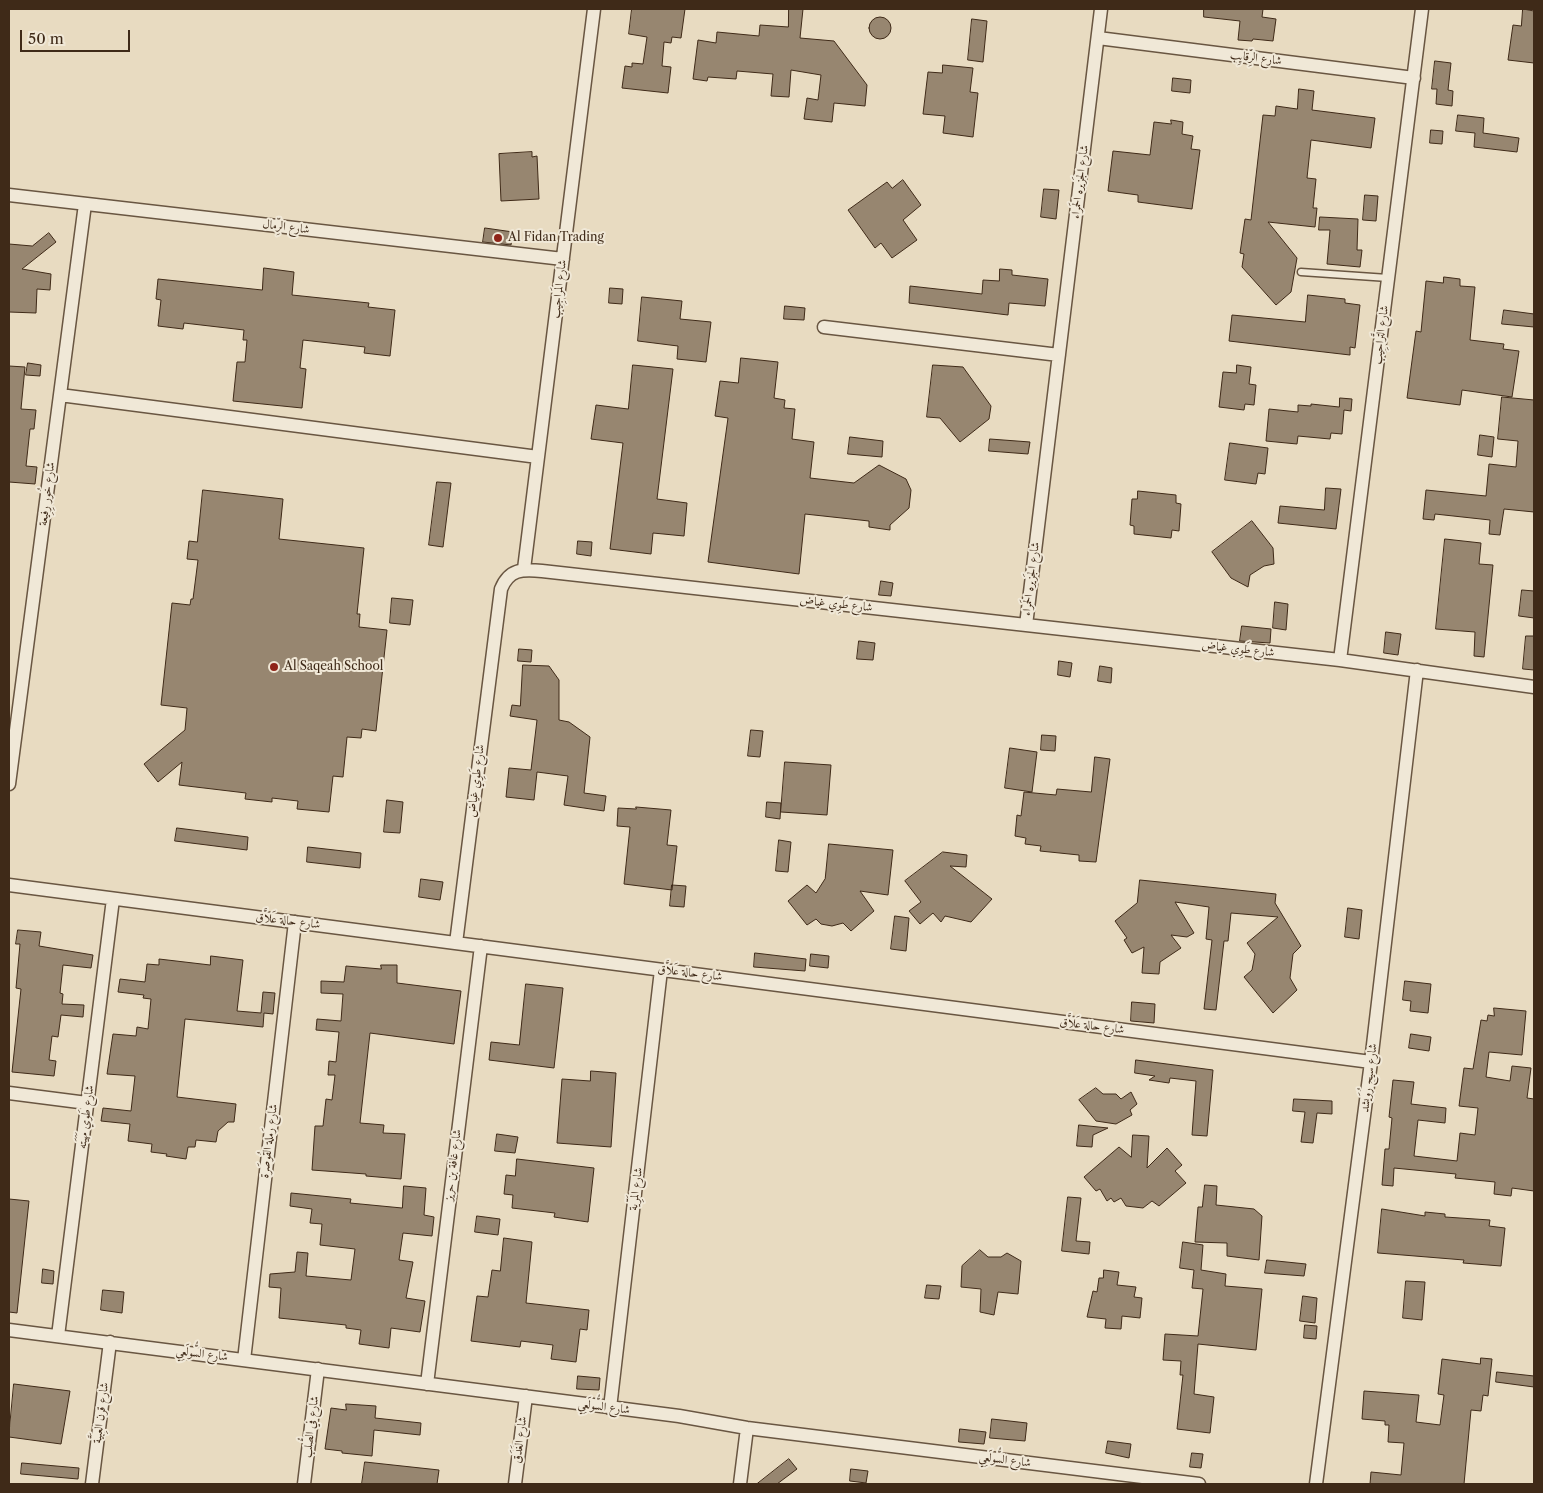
<!DOCTYPE html>
<meta charset="utf-8">
<style>
body{margin:0}
#map{position:relative;width:1543px;height:1493px;overflow:hidden;background:#e8dbc1;font-family:"Libre Caslon Text",serif}
canvas{display:block}
.frame{position:absolute;inset:0;border:10px solid #3f2a18;pointer-events:none}
.scale{position:absolute;left:20px;top:30px;width:110px;height:22px;box-sizing:border-box;border:2px solid #3f2a18;border-top:0;padding-left:6px;font-size:15px;line-height:18px;white-space:nowrap;color:#3f2a18;-webkit-text-stroke:4px #f0e8d7;paint-order:stroke}
</style>
<div id="map">
<canvas width="1543" height="1493"></canvas>
<div class="frame"></div>
<div class="scale">50 m</div>
</div>
<script>
const ctx = document.querySelector('canvas').getContext('2d');
ctx.lineJoin = 'round';
function fillPath(path, color) { ctx.fillStyle = color; ctx.fill(path, 'evenodd'); }
function stroke(path, color, width, dash) { ctx.strokeStyle = color; ctx.lineWidth = width; ctx.lineCap = dash ? 'butt' : 'round'; ctx.setLineDash(dash || []); ctx.stroke(path); }
function label(font, color, halo, rows, align = 'center') {
  ctx.font = font + ' "Libre Caslon Text",Amiri,serif'; ctx.lineWidth = 4; ctx.setLineDash([]); ctx.textBaseline = 'middle'; ctx.strokeStyle = halo; ctx.fillStyle = color; for (const [text, x, y, turn = 0] of rows) {
    ctx.save(); ctx.translate(x, y); ctx.rotate((+turn || 0) * Math.PI / 180); ctx.textAlign = isNaN(turn) ? turn : align; if (halo) ctx.strokeText(text, 0, 0); ctx.fillText(text, 0, 0); ctx.restore();
  }
}
const building = new Path2D(`
 M632,9H685L681,38L672,37L671,43L664,42L662,66L671,67L668,93L622,88L625,66L632,67V63L643,64L647,37L629,34Z
 M789,9H803L800,38L834,41L867,85L865,106L834,103L832,122L804,119L807,98L818,100L821,75L791,70L789,97L771,96L773,74L737,71L736,79L708,77L707,81L693,79L698,40L716,43L717,32L759,36L760,25L788,27Z
 M1204,9H1263L1262,17L1276,19L1273,41L1253,39L1252,41L1238,40L1240,21L1204,17Z
 M1523,9L1534,11V63L1508,60L1513,25L1521,26Z
 M869 28a11 11 0 1 1 22 0a11 11 0 1 1-22 0Z
 M972,19L987,21L983,62L968,60Z
 M1435,61L1451,63L1448,90L1453,91L1452,106L1436,104L1437,89H1432Z
 M943,65L973,68L970,92L978,93L973,137L943,133L945,116L923,114L928,72L942,73Z
 M1173,78L1191,80L1190,93L1172,91Z
 M1299,89L1314,91L1312,110L1375,118L1371,148L1311,140L1307,178L1316,179L1313,208H1317L1315,227L1268,222L1297,258L1291,292L1276,305L1242,267L1244,254L1240,253L1245,219L1251,220L1263,115L1275,116L1276,106L1297,109Z
 M1458,115L1484,118L1483,133L1519,138L1517,152L1474,147L1475,133L1456,131Z
 M1171,120L1183,122L1182,134L1193,136L1191,149L1200,150L1192,209L1138,202V195L1108,191L1113,151L1150,155L1154,122L1171,124Z
 M1431,130L1443,131L1442,144L1430,143Z
 M532,152V157L537,156L539,199L501,201L499,154Z
 M903,180L921,205L903,220L917,240L892,258L881,243L875,248L848,210L887,182L892,188Z
 M1044,189L1059,190L1056,219L1041,217Z
 M1365,195L1378,196L1376,221L1363,220Z
 M1320,217L1358,219L1357,250H1362L1360,267L1327,264L1330,230H1319Z
 M485,228L513,232L511,245L483,242Z
 M49,233L56,242L22,269L51,274L50,290L37,289L36,313L9,312V244L32,246Z
 M264,268L294,272L292,295L369,303L368,307L395,310L390,356L364,353L365,347L303,340L300,368L306,369L302,408L233,401L237,362H245L247,340H243L244,330L184,323L183,329L158,326L161,300L156,299L158,279L262,290Z
 M1000,269L1012,270V275L1048,279L1045,306L1009,303L1008,315L909,303L910,286L982,294L983,280L999,281Z
 M1444,277L1460,279V286L1475,287L1470,340L1504,344L1503,349L1519,351L1512,397L1462,390L1460,405L1407,398L1416,331L1421,332L1426,281L1443,283Z
 M610,288L623,289L622,304L609,303Z
 M1308,295L1345,299V303L1360,305L1355,348L1350,347V355L1229,341L1232,315L1305,322Z
 M642,297L682,301L680,319L711,322L706,362L677,359L678,346L638,341Z
 M785,306L805,308L804,320L784,319Z
 M1504,310L1534,314V327L1502,324Z
 M741,358L778,362L774,398L785,400L784,408L795,409L792,439L814,442L810,478L854,483L879,465L906,479L911,490L909,508L890,525V530L869,527V521L805,514L799,574L708,562L728,418L715,416L720,381L738,383Z
 M28,363L41,365L40,376L26,375Z
 M633,365L673,369L657,499L687,503L684,536L653,533L651,554L610,549L623,443L591,439L596,405L628,409Z
 M933,365L963,367L991,406L989,419L960,442L940,418L927,417Z
 M1237,365L1251,367L1249,384L1256,385L1254,405L1245,404L1244,410L1219,407L1223,372L1236,373Z
 M9,366L25,367L21,409L36,410L34,429H30L26,466L37,467L35,484L9,482Z
 M1502,397L1534,400V512L1504,509L1500,535L1489,534L1490,520L1435,514L1434,520L1423,519L1426,490L1486,496L1489,464L1516,467L1518,441L1498,439Z
 M1340,398L1352,399L1351,411L1344,410L1342,434L1331,433L1330,439L1298,436L1297,444L1266,441L1269,409L1298,412V405L1311,406V404L1339,407Z
 M1480,435L1494,437L1492,457L1478,455Z
 M850,437L883,441L882,457L848,454Z
 M990,439L1030,442L1028,454L989,451Z
 M1230,443L1268,448L1265,474L1258,473L1256,484L1225,480Z
 M437,482L451,483L443,547L429,545Z
 M1326,488L1341,489L1336,529L1278,523L1280,506L1324,510Z
 M203,490L283,499L279,539L364,548L357,614H360L359,627L387,630L376,731L362,729L361,738L347,737L343,777L333,776L329,812L297,809L298,801L272,798V802L245,799L246,793L179,785L182,762L158,782L144,764L185,730L187,708L161,705L172,603L190,605L191,599H193L198,560L187,559L189,541L197,542Z
 M1138,491L1176,495V503L1181,504L1179,531L1172,530L1171,538L1134,534V526L1130,525L1132,499H1137Z
 M1252,521L1273,548L1274,564L1264,566L1250,575L1248,587L1231,578L1212,552Z
 M1445,539L1481,543L1479,564L1493,565L1484,657L1474,656L1475,632L1436,629Z
 M578,541L592,542L591,556L577,554Z
 M881,581L893,583L891,596L879,595Z
 M1522,590L1534,591V618L1519,616Z
 M392,598L413,600L410,625L390,623Z
 M1275,602L1288,604L1286,630L1273,628Z
 M1242,626L1271,629L1270,643L1240,641Z
 M1386,632L1401,634L1398,655L1384,653Z
 M1526,636H1534V670L1523,669Z
 M859,641L875,643L873,660L857,659Z
 M519,649L532,650L531,662L518,661Z
 M1059,661L1072,663L1070,677L1058,675Z
 M523,665L549,666L559,680V720L569,722L590,737L584,793L606,796L604,811L564,805L568,776L537,772L534,800L506,797L509,768L531,770L537,720L510,716L512,705L520,706Z
 M1100,666L1112,668L1111,683L1098,681Z
 M751,730L763,731L760,757L748,756Z
 M1042,735L1056,736L1055,751L1041,750Z
 M1010,748L1037,752L1032,792L1005,788Z
 M1095,757L1110,759L1096,862L1079,861V855L1040,851L1041,846L1025,844L1026,838L1015,836L1017,815L1021,816L1024,792L1056,795L1057,789L1091,792Z
 M785,762L831,765L827,815L781,812Z
 M387,800L403,802L400,833L384,832Z
 M767,802L781,803L780,819L766,817Z
 M636,807L671,810L667,845L677,846L672,890L624,884L630,827L617,826L618,808L636,809Z
 M177,828L248,837L247,850L175,841Z
 M779,840L791,842L788,872L776,871Z
 M829,844L893,850L888,895L860,891L874,911L851,931L843,923L832,926L821,924L816,919L807,925L788,901L807,885L816,893L825,879Z
 M308,847L361,853L360,868L307,862Z
 M943,852L967,855L966,867L950,866L992,899L971,922L945,916L941,922L933,913L920,924L909,911L921,902L905,881Z
 M421,879L443,882L440,900L419,897Z
 M1140,880L1276,894L1275,903L1301,946L1293,954L1290,978L1297,990L1273,1013L1244,977L1252,970L1255,954L1247,943L1278,917L1231,913L1228,941H1224L1216,1010L1204,1009L1212,940L1206,939L1209,907L1175,902L1194,933L1187,937L1171,935L1181,948L1160,962L1159,974L1142,973L1144,947L1132,953L1124,940L1127,938L1115,921L1137,903Z
 M672,885L686,886L684,907L670,906Z
 M1348,908L1362,910L1359,939L1345,937Z
 M895,916L909,918L906,951L891,949Z
 M18,930L41,932L39,946L93,955L91,968L63,965L60,993L63,994L62,1004L84,1005L83,1017L61,1015L58,1037L52,1036L49,1060L56,1061L54,1076L12,1072L21,989L16,988L20,944H16Z
 M755,953L806,959L805,971L754,967Z
 M811,954L829,956L828,968L810,966Z
 M211,956L243,960L237,1011L261,1013L263,992L275,993L273,1014L264,1013L263,1027L185,1019L177,1097L236,1104L234,1122H228L218,1131L216,1142L196,1140L195,1147H188L186,1159L166,1156L167,1154L151,1152L152,1144L128,1141L130,1124L101,1121L103,1108L131,1111L135,1076L107,1074L113,1034L136,1036L137,1027L148,1029L151,999L143,998L144,995L118,992L120,979L145,982L147,964L159,965V959L210,965Z
 M381,965H397V983L461,991L454,1044L370,1033L360,1123L384,1125L383,1133L405,1134L401,1179L366,1176V1174L312,1170L315,1126H323L326,1099L332,1100L335,1075H328L329,1061L336,1062L339,1032L316,1030L317,1019L341,1021L343,994L321,993V981L344,982L346,966L381,969Z
 M1405,981L1431,984L1428,1013L1410,1011L1411,1001L1403,1000Z
 M526,984L563,988L554,1068L489,1060L491,1042L519,1045Z
 M1132,1002L1155,1004L1154,1023L1131,1021Z
 M1494,1008L1526,1011L1522,1055L1489,1052L1486,1077L1510,1081L1512,1066L1531,1068L1527,1098L1534,1099V1191L1512,1188L1511,1196L1494,1194L1495,1182L1455,1178L1456,1174L1394,1168L1393,1186L1382,1185L1385,1149H1389L1392,1118L1389,1117L1393,1080L1414,1082L1411,1104L1446,1108L1445,1123L1418,1120L1414,1156L1457,1161L1460,1133L1475,1135L1478,1108L1459,1106L1464,1068L1473,1069L1481,1020L1487,1021L1488,1015L1494,1016Z
 M1411,1034L1431,1037L1429,1051L1409,1048Z
 M1136,1060L1213,1070L1207,1136L1192,1135L1196,1081L1170,1078L1169,1083L1149,1080L1155,1076L1135,1073Z
 M591,1071L616,1073L611,1147L557,1143L562,1079L590,1081Z
 M1096,1088L1103,1094H1116L1121,1099L1131,1092L1137,1104L1130,1110L1132,1115L1116,1124L1096,1121L1079,1100Z
 M1294,1099L1332,1101V1114L1317,1113L1313,1143L1301,1142L1305,1112L1293,1111Z
 M1079,1125L1108,1128L1093,1135L1092,1147L1077,1146Z
 M497,1134L518,1137L515,1153L495,1151Z
 M1133,1135L1149,1136L1147,1168L1167,1148L1182,1165L1175,1171L1186,1183L1159,1206L1152,1201L1143,1208L1126,1206L1121,1198L1114,1202L1111,1198L1107,1201L1100,1189L1096,1191L1084,1177L1119,1147L1131,1157Z
 M517,1159L594,1168L588,1222L554,1217L555,1213L512,1208L513,1195L504,1194L506,1175L515,1176Z
 M1205,1185L1217,1186L1216,1205L1254,1209L1262,1216L1259,1260L1227,1256V1243L1195,1242L1198,1207H1202Z
 M404,1186L426,1188L424,1215L434,1217L432,1236L403,1233L399,1260L413,1262L406,1298L425,1301L420,1332L391,1328L389,1348L359,1344L361,1330L346,1328V1325L279,1318L281,1288L269,1287L270,1274L295,1272L297,1252L308,1253L306,1276L351,1280L355,1249L320,1245L322,1224L310,1223L312,1209L290,1206L291,1193L351,1199L350,1203L402,1208Z
 M1068,1197L1081,1198L1076,1241L1090,1242L1089,1254L1062,1251Z
 M9,1199L29,1201L17,1313L9,1312Z
 M1382,1209L1425,1216V1212L1445,1214V1217L1490,1220L1489,1226L1505,1228L1501,1266L1463,1263L1464,1260L1378,1253Z
 M477,1216L500,1219L498,1235L475,1232Z
 M504,1238L532,1242L526,1303L589,1310L587,1330L580,1329L576,1362L551,1359L553,1345L521,1341L520,1347L471,1341L477,1296L488,1297L492,1270L500,1271Z
 M1183,1242L1203,1245L1201,1270L1226,1274L1225,1286L1262,1289L1256,1350L1198,1344L1194,1394L1214,1397L1210,1433L1177,1429L1183,1375H1180L1181,1361L1163,1360L1165,1334L1198,1336L1203,1289L1192,1288L1194,1270L1180,1268Z
 M980,1250L988,1257H1001L1007,1253L1021,1261L1018,1294L998,1292L994,1315L980,1312L981,1289L961,1287L962,1266Z
 M1267,1260L1306,1264L1304,1276L1265,1273Z
 M43,1269L54,1271L53,1284L42,1283Z
 M1104,1270L1119,1272L1117,1285L1136,1287L1134,1297L1142,1298L1140,1318L1122,1316L1121,1329L1105,1328L1106,1319L1087,1317L1093,1291L1097,1292L1099,1278H1103Z
 M1406,1281L1425,1282L1422,1320L1403,1318Z
 M927,1285L941,1286L939,1299L925,1298Z
 M103,1290L124,1292L122,1313L101,1310Z
 M1303,1296L1317,1298L1315,1323L1300,1321Z
 M1305,1325L1317,1326L1316,1339L1304,1338Z
 M1481,1358L1492,1359L1488,1396L1483,1395L1481,1411L1471,1410L1464,1484H1370L1371,1472L1401,1475L1404,1443L1388,1442L1389,1425H1385V1421L1362,1419L1364,1391L1419,1395L1416,1422L1440,1425L1444,1395L1438,1394L1442,1359L1480,1364Z
 M1497,1372L1534,1376V1387L1496,1382Z
 M578,1376L600,1378L599,1390L577,1389Z
 M14,1384L70,1391L61,1444L9,1437Z
 M346,1404L376,1406L375,1418L421,1423L420,1435L374,1430L372,1456L342,1453V1451L325,1449L331,1408L346,1410Z
 M992,1419L1027,1423L1025,1441L990,1438Z
 M960,1429L986,1432L984,1444L959,1442Z
 M1108,1441L1131,1444L1129,1458L1106,1453Z
 M1192,1453L1203,1454L1201,1468L1190,1467Z
 M789,1459L797,1469L777,1484H757Z
 M365,1462L439,1470L437,1484H362Z
 M22,1463L79,1468L78,1479L21,1474Z
 M851,1469L868,1471L866,1483L850,1481Z`);
const service = new Path2D(`
 M1301,272L1388,278`);
const minor = new Path2D(`
 M1098,38L1414,78
 M9,195L563,259
 M824,327L1059,355
 M60,395L538,457
 M524,569L594,9
 M1026,625L1101,9
 M1340,660L1422,9
 M9,784L85,204
 M9,885L1371,1062
 M456,943L501,589C509,569 522,569 542,571L1340,660L1534,687
 M9,1093L87,1103
 M9,1330L679,1416L747,1428L1199,1484
 M58,1336L113,899
 M244,1360L295,922
 M427,1384L481,946
 M610,1408L661,970
 M92,1484L110,1342
 M304,1484L318,1369
 M515,1484L526,1396
 M740,1484L747,1428
 M1316,1484L1371,1062L1417,670`);
const markers = [
 [498,238,5,"#8f2418"],
 [274,667,5,"#8f2418"]
];
const streetNames = [
 ["شارع الرِّقايِب",1256,58,7],
 ["شارع الجَزيره الحَمراء",1080,182,-83],
 ["شارع الرِّمال",286,227,7],
 ["شارع المَراجِيب",559,289,-83],
 ["شارع التَّراحِيب",1381,335,-83],
 ["شارع خُور رِفِيعة",47,494,-83],
 ["شارع الجَزيره الحَمراء",1031,579,-83],
 ["شارع طَوِي غياض",836,604,6],
 ["شارع طَوِي غياض",1238,649,6],
 ["شارع طَوِي غياض",476,781,-83],
 ["شارع حالة عَلاَّق",288,921,7],
 ["شارع حالة عَلاَّق",690,973,7],
 ["شارع حالة عَلاَّق",1092,1026,7],
 ["شارع سيح رُوَيشد",1369,1078,-83],
 ["شارع طَوي مَهَيَته",86,1117,-83],
 ["شارع رَملة القُوصَرة",269,1141,-83],
 ["شارع غافة بن حريز",453,1165,-83],
 ["شارع المَرِّية",636,1189,-83],
 ["شارع السُّولَعِي",202,1354,7],
 ["شارع السُّولَعِي",604,1407,7],
 ["شارع قرن العِبَيَّة",101,1413,-83],
 ["شارع في الصُّلب",311,1427,-83],
 ["شارع الغَدَق",520,1440,-83],
 ["شارع السُّولَعِي",1005,1460,7]
];
const poiNames = [
 ["Al Fidan Trading",508,238],
 ["Al Saqeah School",284,667]
];
fillPath(building, '#978670');
stroke(building, '#3f2a18', 1);
stroke(service, '#695642', 9);
stroke(minor, '#695642', 15);
stroke(service, '#f0e8d7', 6);
stroke(minor, '#f0e8d7', 12);
for (const [x, y, r, color] of markers) { const dot = new Path2D(); dot.arc(x, y, r, 0, 2 * Math.PI); ctx.fillStyle = color; ctx.fill(dot); stroke(dot, '#f0e8d7', 2); }
label('12px', '#3f2a18', '#f0e8d7', streetNames);
label('12px', '#3f2a18', '#f0e8d7', poiNames, 'left');
</script>
